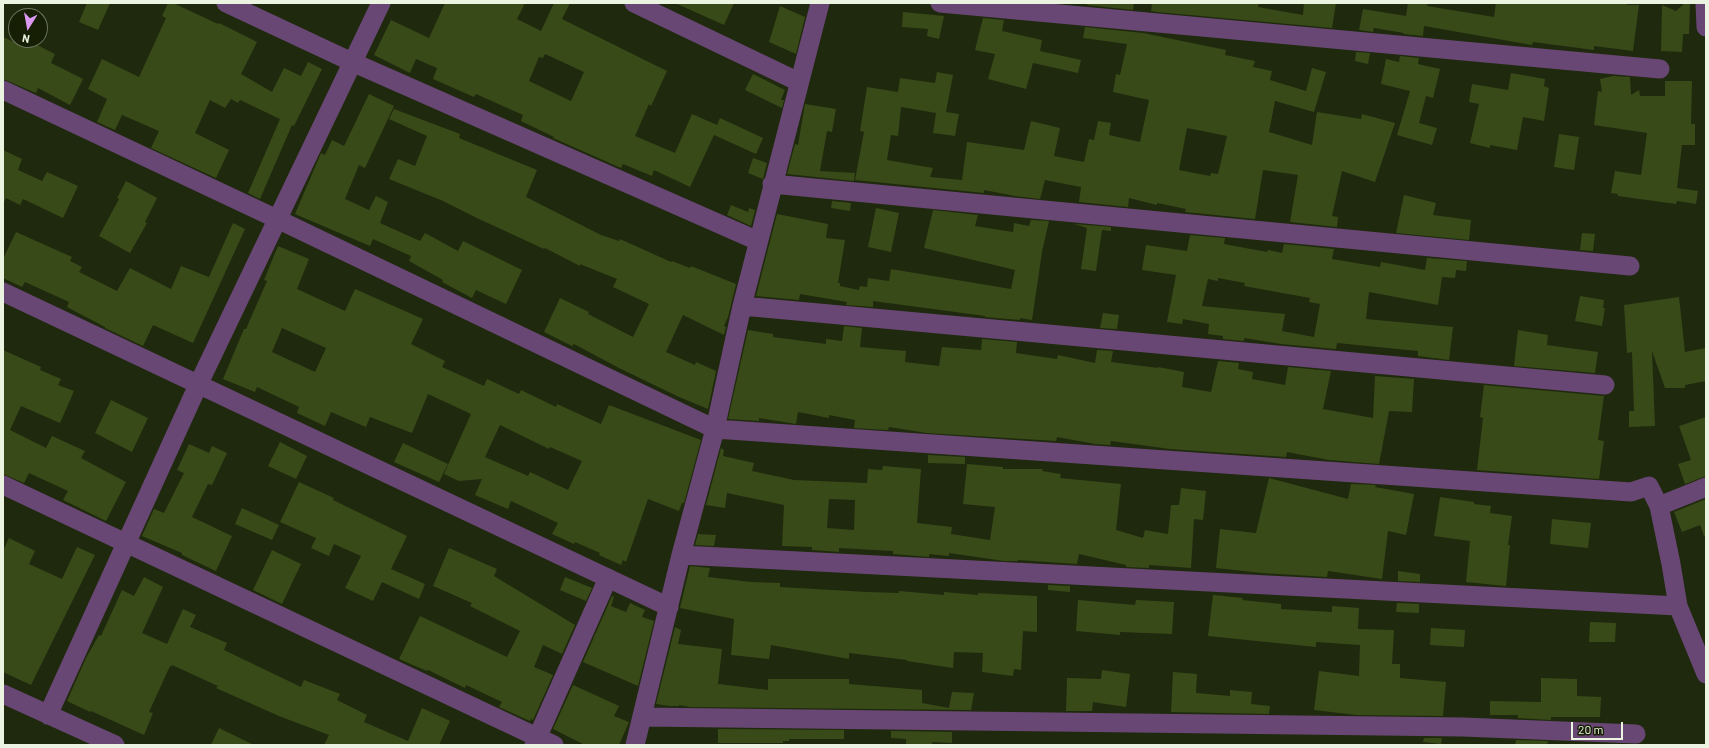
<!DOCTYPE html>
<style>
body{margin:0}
#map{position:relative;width:1709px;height:748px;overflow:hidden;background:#1f290d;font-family:Barlow,sans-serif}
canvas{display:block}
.frame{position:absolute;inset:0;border:4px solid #ebf3e1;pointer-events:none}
.north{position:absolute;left:8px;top:8px;width:40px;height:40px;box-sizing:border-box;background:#161f04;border:1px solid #6b745c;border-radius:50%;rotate:191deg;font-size:11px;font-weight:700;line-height:16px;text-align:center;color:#ebf3e1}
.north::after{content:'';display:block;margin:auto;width:14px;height:18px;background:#dc99f4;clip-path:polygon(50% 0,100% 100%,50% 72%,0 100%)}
.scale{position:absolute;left:1571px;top:722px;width:52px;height:18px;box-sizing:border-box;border:2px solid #ebf3e1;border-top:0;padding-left:5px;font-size:12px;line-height:14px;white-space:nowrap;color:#ebf3e1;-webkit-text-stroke:3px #161f04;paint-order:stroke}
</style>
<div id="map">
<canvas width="1709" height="748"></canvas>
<div class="frame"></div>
<div class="north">N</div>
<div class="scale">20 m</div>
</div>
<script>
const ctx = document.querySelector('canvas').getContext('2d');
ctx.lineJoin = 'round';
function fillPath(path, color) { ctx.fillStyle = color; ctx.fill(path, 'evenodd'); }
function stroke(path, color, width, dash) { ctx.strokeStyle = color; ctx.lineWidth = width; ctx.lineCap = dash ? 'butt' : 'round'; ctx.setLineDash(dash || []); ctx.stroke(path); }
const building = new Path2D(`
 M87,3H110L98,30L79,22Z
 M168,3H173L218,24L219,23L257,42L241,74L272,92L284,68L301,76L308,62L322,69L294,126L292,125L260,199L248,193L280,119L240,100L238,103L231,99L225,108L210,100L195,133L229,150L216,178L151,148L159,131L122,115L115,130L97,122L107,99L88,89L102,59L139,77L166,18L162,16Z
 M445,3H525L517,19L541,31L554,3H570L562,19L667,71L651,106L649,104L635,136L675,153L692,114L717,125L720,118L763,138L756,154L714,135L690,187L654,170L652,176L623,164L621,168L553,138L554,137L521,121L523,115L476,94L474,97L433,79L437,68L416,59L410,73L374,55L391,20L429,38ZM545,54L584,72L571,101L529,81L539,57L543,58Z
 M675,3H734L724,25Z
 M1088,3H1134L1133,10L1087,5Z
 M1152,3H1259L1258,7L1303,15L1304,3H1336L1332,28L1157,12L1151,11Z
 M1408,3H1428L1427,6L1494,17L1496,3H1627V5H1639L1633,51L1594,46V50L1533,42L1532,45L1424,26L1423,36L1403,34L1404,33L1374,28L1373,32L1359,30L1363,9L1406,16Z
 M1685,3H1690L1689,34H1683L1682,52L1661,51L1662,5L1676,11Z
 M780,6L805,17L796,54L769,42Z
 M903,12L944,16L939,39L927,36L928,29L902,27Z
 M983,18L1004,20L1002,31L1042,40L1040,51L1081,60L1078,73L1033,63L1026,89L988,79L995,54L975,50Z
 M1085,27L1143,33L1226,50L1225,55L1255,61L1253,67L1272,71L1270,80L1306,91L1312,68L1326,72L1314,112L1275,101L1269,132L1312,145L1317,112L1361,119L1362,114L1395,123L1375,182L1342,171L1332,216L1338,217L1337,227L1290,222L1298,175L1263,170L1255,219L1185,212L1186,209L1157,203V205L1129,198L1128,207L1079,202L1081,187L1045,180L1040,199L1015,196L984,190V193L855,180L864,132L860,131L867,87L898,92L900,78L935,83L937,72L953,75L946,112L959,114L955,136L933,133L936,113L901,107L898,136L891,135L887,160L933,168L930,177L962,180L967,142L1024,150L1031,121L1060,128L1054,156L1084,162L1089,139L1094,140L1098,121L1111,123L1109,135L1140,142L1149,100L1113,92L1116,74L1120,75L1127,44L1083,38ZM1187,128L1227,136L1218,174L1211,173L1210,176L1179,170Z
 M3,37L23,46L27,40L55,54L51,63L83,79L70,105L38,88L36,93L3,79Z
 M1356,52L1370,53L1368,64L1355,61Z
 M1400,56L1419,58L1418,64L1440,69L1433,98L1426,96L1419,123L1437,128L1432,145L1397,135L1410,91L1381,84L1386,59L1399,62Z
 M1511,73L1545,79L1544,86L1549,88L1544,121L1523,117L1517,150L1490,145V148L1470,143L1479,104L1469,102L1472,84L1508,90Z
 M753,74L785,90L781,100H784L782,108L745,90Z
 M1613,76L1630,77L1631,95L1639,90L1640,96H1665V81H1692L1691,124H1695V145H1682L1677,188L1698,191L1696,204L1677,201L1676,204L1618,196V194L1611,193L1615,171L1641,175L1647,133L1594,125L1598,91L1602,92L1600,79Z
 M369,94L394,106L365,168L359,165L345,199L369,210L376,196L388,202L380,223L420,241L425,233L458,251L463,241L522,270L506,304L476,290L472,298L442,282L443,280L409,261L411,256L373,239L370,246L295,214L321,153L325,155L332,140L344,146Z
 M805,104L836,109L832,132L827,131L820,171L855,173L854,181L787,174L795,144L798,145Z
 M394,109L460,134L459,138L537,170L526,197L601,235L619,241L620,239L671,262L672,261L690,268L691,266L736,284L728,317L724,326L726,327L724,335L683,315L666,352L695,365L696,362L716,371L708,409L679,397L619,368L574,344L572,346L544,332L560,298L589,312L588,314L633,337L649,304L613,287L617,279L580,264V266L545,248L544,249L477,218L443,201L389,179L398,159L415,166L427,136L389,119Z
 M1559,134L1579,137L1574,170L1554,167Z
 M3,150L22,159L18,170L42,181L47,172L78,186L63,218L23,199L20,205L6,198L3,204Z
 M753,158L767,163L763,179L748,173Z
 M126,181L157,198L145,222L147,223L130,253L99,236L119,199L117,198Z
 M1404,195L1436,203L1433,215L1471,220L1469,240L1396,233Z
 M832,201L851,203L850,211L831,208Z
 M731,205L748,212L749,208L755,210L751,226L727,215Z
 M876,208L899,213L891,252L868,247Z
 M933,210L978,215L975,226L1013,232L1014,223L1029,226L1031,220L1049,221L1042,252L1032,320L1020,318V320L985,317V316L873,301V307L846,305L847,302L800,294L799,300L756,296L777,214L828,224L826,238L845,240L838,283H840V286L859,290L860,286L867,287L868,278L889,281L891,269L1011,289L1015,270L924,248Z
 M233,223L245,229L193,343L153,325L143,346L105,328V327L67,307L69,302L25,282L22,287L3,278V259L16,232L72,257L70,261L82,267L79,272L117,291L130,268L171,289L181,266L209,277Z
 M1074,224L1111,227V231L1102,230L1096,271L1081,269L1087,228Z
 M1582,233L1595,234L1593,251L1580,250Z
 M1190,235L1225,238L1224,244L1267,252L1268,250L1282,253L1284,244L1334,249L1332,259L1380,267L1381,262L1425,270L1427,258L1467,261L1466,271L1456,270L1455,278L1442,277L1438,305L1369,292L1366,319L1453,327L1449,360L1418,356V351L1337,343L1336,349L1281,344L1244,338V341L1223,339V336L1208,334L1209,324L1183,319L1182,324L1167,322L1176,275L1142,270L1146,245L1187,251ZM1218,278L1245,283L1244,286L1310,298L1309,302L1320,304L1314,337L1282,331L1285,314L1202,306L1208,279L1218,281Z
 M278,246L309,259L297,289L345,311L355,289L423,319L411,344L445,361L442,367L484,386L487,379L519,394L521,390L556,407L557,404L601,424L609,405L701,440L684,503H682L679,511L648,499L626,562L623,560L621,565L599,555L600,553L575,542L574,544L552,534L558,523L511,501L508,509L475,495L482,479L459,481L444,474L471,414L428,394L412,433L370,417L366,427L331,412L325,426L297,413L299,407L257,387L255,392L223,379L244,329H246L267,281L264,280ZM282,328L326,348L315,372L272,352ZM500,425L549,449L550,447L582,461L568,490L530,472L528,476L485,457Z
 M1580,296L1604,300L1603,308H1605L1602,326L1575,321Z
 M1679,297L1685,352L1706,348V381L1685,385V388H1665L1652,351L1655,426L1629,427V411H1634L1632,352L1627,353L1624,305Z
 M1103,313L1119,315L1117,329L1100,328Z
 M844,326L862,328L860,347L906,351L905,362L939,366L942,347L981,350L982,339L1017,342L1016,353L1057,359L1058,355L1095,363L1097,350L1113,351L1111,362L1158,368V367L1184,372L1182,387L1211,392L1218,361L1239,363L1238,369L1253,372L1252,379L1285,385L1288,367L1331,371L1323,409L1373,418L1375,376L1414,379L1412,412L1389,411L1379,464L1329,460L1287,452L1286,457L1170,449L1111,441L1110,445L1095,444L1057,437L1056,441L927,433L889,427L888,430L854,428L855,420L829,415V418L798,412L796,424L759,418V421L728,419L748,330L773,334V337L826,344V339L842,341Z
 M1518,330L1548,335L1547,345L1598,352L1595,373L1514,366Z
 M3,350L41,367L40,370L61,379L58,385L74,391L60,423L21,406L10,430L46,448L52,436L85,451L81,458L126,482L106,521L63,500L68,491L29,473L24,483L3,474Z
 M1484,385L1604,396L1598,440L1604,441L1599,479L1477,470L1483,418L1480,417Z
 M111,400L148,418L132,452L95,433Z
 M1706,417V476L1685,484L1678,464L1691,460L1679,426Z
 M280,442L307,456L296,479L268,466Z
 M403,443L448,464L439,482L394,462Z
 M189,444L209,453L212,446L227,453L212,485L208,484L192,517L232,536L216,571L182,555V553L142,536L154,509L164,513L184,473L177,470Z
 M721,448L724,450L723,456L754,463L752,471L794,480L867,483L868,469L882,470L883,466L921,469L917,523L952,527L951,534L990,540L995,507L963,504L967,464L1003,467V469H1043L1042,471L1061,474L1060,478L1121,484L1116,530L1143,538L1145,530L1168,534L1171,505H1179L1181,488L1206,491L1203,520L1194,519L1191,568L1149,565V568L1126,567V565L1079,554L1077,564L1018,560V561H1004L949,553V556L929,554V557L893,554V551L839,548V552L812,550V547L782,546L784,505L727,493L725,508L706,505ZM829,499L855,500L854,530L827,528Z
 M928,455L965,457V464L928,463Z
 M1269,478L1348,499L1351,484L1376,485L1375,487L1414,494L1406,535L1388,531L1382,579L1328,571L1327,577L1262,573L1216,568L1220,529L1256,533Z
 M299,482L334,498L333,500L407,536L391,569L425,584L419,599L382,582L373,601L345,588L361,556L334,544L329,556L311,548L316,538L280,522Z
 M1440,497L1474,502V504L1491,506L1490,513L1512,516L1508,545H1510L1506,586L1466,582L1470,541L1434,536Z
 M1706,499V536H1704L1700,525L1682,532L1674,512Z
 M242,508L279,525L272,540L235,524Z
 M1552,519L1591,523L1588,548L1550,544Z
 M698,534L716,535L714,546L695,545Z
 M9,538L35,551L29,564L62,579L77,547L95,555L31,685L3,672V551Z
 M449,548L497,569L494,576L575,625L562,654L543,645L534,667L553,675L533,720L531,719L530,721L499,707L502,702L466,685L465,688L428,670L427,671L399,659L420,616L507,657L520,631L470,606L472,603L433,586Z
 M272,550L301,564L282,604L253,590Z
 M690,566L710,568L708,577L751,582L780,583V587L867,592L899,593V591L944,595V592L978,595V593L1037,596V632L1023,631L1021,670L1014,669L1013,676L982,672L983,653L954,652L953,668L907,661V660L849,653V659L771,645L769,659L731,655L734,619L680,608Z
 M1398,571L1420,574V582L1398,581Z
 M144,577L163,587L142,633L167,644L183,609L196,615L190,627L227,643L224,650L301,687L304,680L340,694L337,700L367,715L364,722L408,741L422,708L450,721L439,745H324L329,735L279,716L216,688L218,686L172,665L171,667L170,666L149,712L153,713L144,735L91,711L90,712L67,701L86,658L99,635L101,636L122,590L134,596Z
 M565,577L592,588L586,601L560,590Z
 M1048,585L1070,586V592L1048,590Z
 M1213,595L1243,598L1242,600L1281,604V609L1332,612V606L1359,608L1358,629L1394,630L1392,664H1400V678L1446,682L1443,716L1356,715L1314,710L1319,671L1359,676L1360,645L1316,642V647L1208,636Z
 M612,596L614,597L611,606L626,612L630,603L645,610L642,617L654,621L638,686L583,662Z
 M1078,600L1135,605L1136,600L1174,602L1172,634L1120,632V635L1076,631Z
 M1397,603L1419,604V613L1396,612Z
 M1590,622L1616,623L1615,642H1589Z
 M675,627L681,630L678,644L722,649L718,684L768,690V679H849V684L922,690V703L949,708L952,692L974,693L971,710L690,707L679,705V706H670L656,704Z
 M1431,628L1465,630L1464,647L1430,645Z
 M1102,670L1130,674L1126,707L1093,702L1092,711H1066L1067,678L1101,679Z
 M1173,672L1197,674L1196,693L1230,696V690L1252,692L1251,704L1270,706L1269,714L1171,712Z
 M1541,678L1577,679V696L1601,697L1600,717H1551V720L1518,718V715H1490V701L1541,702Z
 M573,685L619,706L614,716L629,722L619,745H585L553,729Z
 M219,728L254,745H211Z
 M718,729L844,730V739H789V741H783V743H718Z
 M891,731L952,732V743L932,742V745L906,744V739L891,738Z
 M1424,738H1442L1441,744L1423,742Z
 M1516,740L1548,741L1547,745H1515Z`);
const street = new Path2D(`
 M226,3L352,62L758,241
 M634,3L799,82
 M940,3L1660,69
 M1705,3L1706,27
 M3,90L277,219L715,429L1631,492L1649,486L1659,506L1671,564L1678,606L1706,674
 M772,184L1630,266
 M3,292L669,607
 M742,306L1605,385
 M3,485L554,745
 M1659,506L1706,487
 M681,555L1678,606
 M3,694L115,745
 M48,715L199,383L381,3
 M643,717L1463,727L1636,734
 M534,745L608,578
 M635,745L681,555L715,429L742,306L820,3`);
fillPath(building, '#394a19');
stroke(street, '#694775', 19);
</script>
